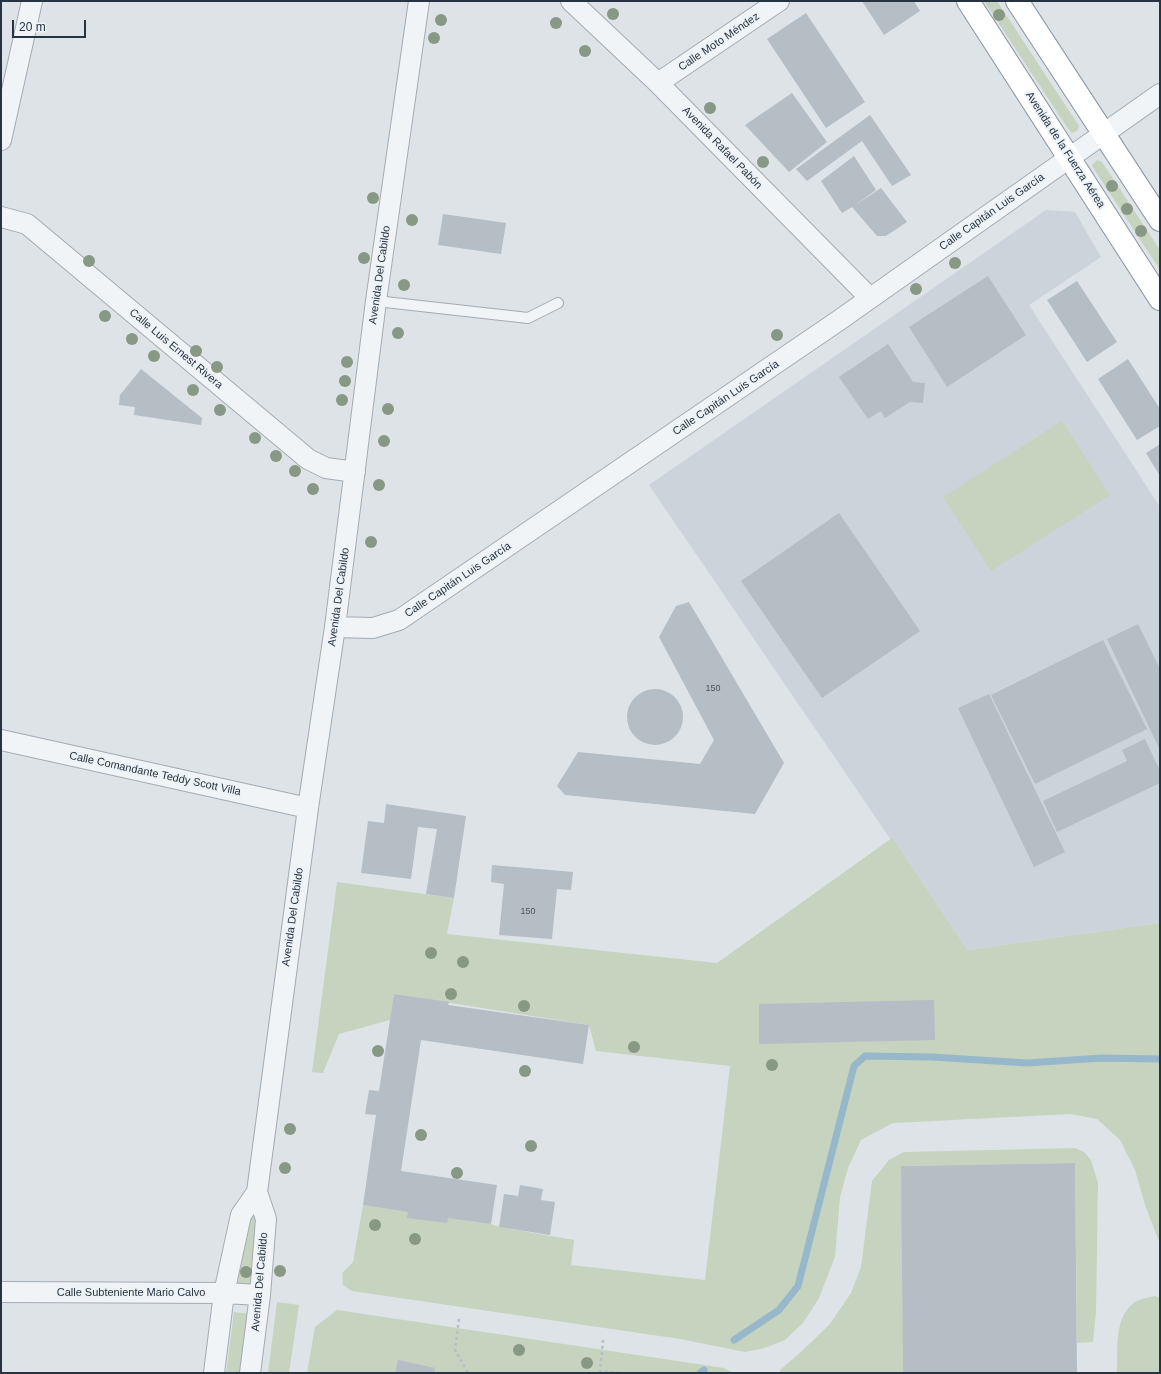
<!DOCTYPE html>
<meta charset="utf-8">
<style>
body{margin:0}
#map{position:relative;width:1161px;height:1374px;overflow:hidden;background:#dee3e8;font-family:Helvetica,sans-serif}
canvas{display:block}
.frame{position:absolute;inset:0;border:2px solid #273340;pointer-events:none}
.scale{position:absolute;left:12px;top:20px;width:74px;height:18px;box-sizing:border-box;border:2px solid #273340;border-top:0;padding-left:5px;font-size:12px;line-height:14px;white-space:nowrap;color:#273340;-webkit-text-stroke:3px #edf2f6;paint-order:stroke}
</style>
<div id="map">
<canvas width="1161" height="1374"></canvas>
<div class="frame"></div>
<div class="scale">20 m</div>
</div>
<script>
const ctx = document.querySelector('canvas').getContext('2d');
ctx.lineJoin = 'round';
function fillPath(path, color) { ctx.fillStyle = color; ctx.fill(path, 'evenodd'); }
function stroke(path, color, width, dash) { ctx.strokeStyle = color; ctx.lineWidth = width; ctx.lineCap = dash ? 'butt' : 'round'; ctx.setLineDash(dash || []); ctx.stroke(path); }
function label(font, color, halo, rows, align = 'center') {
  ctx.font = font + ' Helvetica,sans-serif'; ctx.lineWidth = 4; ctx.setLineDash([]); ctx.textBaseline = 'middle'; ctx.strokeStyle = halo; ctx.fillStyle = color; for (const [text, x, y, turn = 0] of rows) {
    ctx.save(); ctx.translate(x, y); ctx.rotate((+turn || 0) * Math.PI / 180); ctx.textAlign = isNaN(turn) ? turn : align; if (halo) ctx.strokeText(text, 0, 0); ctx.fillText(text, 0, 0); ctx.restore();
  }
}
const built = new Path2D(`
 M1046,210L1075,212L1101,257L1029,305L1160,507V923L966,950L649,485Z`);
const green = new Path2D(`
 M984,1H997L1079,126L1077,131L1072,133L1069,130Z
 M1097,160L1102,162L1160,250V270L1094,169L1092,165Z
 M1062,421L1110,495L991,571L943,497Z
 M892,838L967,950L1160,923V1244L1145,1205L1135,1170L1120,1140L1097,1119L1071,1114L893,1123L861,1140L848,1168L840,1197L835,1257L819,1298L803,1323L785,1340L765,1348L745,1352L680,1339L352,1291L343,1285L342,1273L353,1262L363,1205L491,1224L499,1227L574,1240L571,1265L705,1280L730,1066L596,1051L589,1025L394,994L390,1020L339,1034L323,1073L312,1072L337,882L454,898L447,934L717,963Z
 M1075,1148L1084,1152L1091,1160L1098,1183L1096,1312L1093,1342L1077,1343L1075,1163L902,1166L903,1373H780V1370L802,1351L830,1324L851,1293L861,1267L872,1181L889,1160L904,1152Z
 M254,1214L258,1219L255,1287L237,1286L250,1217Z
 M1155,1296L1160,1298V1373H1117C1118,1349 1113,1312 1139,1300C1144,1298 1150,1297 1155,1296Z
 M277,1302L299,1305L289,1373H268Z
 M337,1310L724,1368L733,1373H307L315,1327Z
 M234,1312L251,1314L243,1373H226Z`);
const stream = new Path2D(`
 M734,1340L779,1310L798,1286L854,1066L865,1056L932,1057L1027,1063L1102,1058L1160,1059
 M700,1373L704,1370`);
const building = new Path2D(`
 M862,1H914L920,11L884,35Z
 M806,13L865,102L826,128L767,39Z
 M792,93L827,142L789,172L745,125Z
 M870,115L911,175L892,186L862,141L807,181L796,169Z
 M854,156L876,190L854,206L881,188L907,222L886,236H877L852,207L842,213L821,181Z
 M443,214L506,223L501,254L438,245Z
 M988,276L1026,335L947,387L909,327Z
 M1077,281L1117,342L1087,362L1047,300Z
 M888,344L913,382L925,383L923,403L910,402L885,418L881,411L868,419L839,377Z
 M1128,359L1160,409V426L1137,440L1098,379Z
 M141,369L202,418L201,425L134,415L135,407L119,405L120,395Z
 M1160,444V476L1146,453Z
 M839,513L920,631L822,698L741,581Z
 M689,602L784,763L755,814L565,795L557,786L578,752L700,764L714,740L659,637L676,606Z
 M1138,624L1160,669V750L1107,639Z
 M1103,640L1147,729L1035,784L991,695Z
 M627 717a28 28 0 1 1 56 0a28 28 0 1 1-56 0Z
 M989,694L1065,852L1034,867L958,708Z
 M1145,739L1160,771V783L1057,832L1043,801L1127,761L1122,750Z
 M386,804L466,816L454,898L426,894L437,829L418,827L411,879L361,873L368,821L384,823Z
 M492,865L573,872L571,890L557,889L552,939L499,935L504,884L491,882Z
 M394,994L449,1002L448,1005L589,1025L583,1064L421,1040L401,1171L497,1185L491,1224L448,1218L447,1223L407,1218L408,1212L363,1205L376,1115L365,1114L369,1090L379,1091Z
 M934,1000L935,1040L759,1044V1004Z
 M1075,1163L1077,1373H903L901,1166Z
 M520,1185L543,1189L541,1200L555,1202L550,1235L499,1227L504,1194L518,1196Z
 M398,1360L435,1368L434,1373H395Z`);
const path = new Path2D(`
 M459,1319L455,1350L468,1373
 M603,1340L600,1371L623,1373`);
const service = new Path2D(`
 M376,301L528,318L558,303`);
const minor = new Path2D(`
 M571,1L658,83L870,298
 M658,83L779,1
 M1,140L32,1
 M1,217L27,224L308,459L326,468L355,472
 M335,627L373,628L399,620L838,321L1160,94
 M1,740L308,808
 M1,1292L224,1293L260,1295
 M214,1373L224,1293L241,1215L257,1192
 M250,1373L260,1295L266,1219L257,1192L308,808L335,627L376,301L419,1`);
const trunk = new Path2D(`
 M968,1L1160,299
 M1017,1L1160,220`);
const trees = [
 [613,14],
 [999,15],
 [441,20],
 [556,23],
 [434,38],
 [585,51],
 [710,108],
 [763,162],
 [1112,186],
 [373,198],
 [1127,209],
 [412,220],
 [1141,231],
 [364,258],
 [89,261],
 [955,263],
 [404,285],
 [916,289],
 [105,316],
 [398,333],
 [777,335],
 [132,339],
 [196,351],
 [154,356],
 [347,362],
 [217,367],
 [345,381],
 [193,390],
 [342,400],
 [388,409],
 [220,410],
 [255,438],
 [384,441],
 [276,456],
 [295,471],
 [379,485],
 [313,489],
 [371,542],
 [431,953],
 [463,962],
 [451,994],
 [524,1006],
 [634,1047],
 [378,1051],
 [772,1065],
 [525,1071],
 [290,1129],
 [421,1135],
 [531,1146],
 [285,1168],
 [457,1173],
 [375,1225],
 [415,1239],
 [280,1271],
 [246,1272],
 [519,1350],
 [587,1363]
];
const numberNames = [
 ["150",713,689],
 ["150",528,912]
];
const streetNames = [
 ["Calle Moto Méndez",719,42,-34],
 ["Avenida Rafael Pabón",722,148,46],
 ["Avenida de la Fuerza Aérea",1065,150,57],
 ["Calle Capitán Luis García",992,212,-35],
 ["Avenida Del Cabildo",380,275,-82],
 ["Calle Luis Ernest Rivera",176,349,40],
 ["Calle Capitán Luis García",726,398,-34],
 ["Calle Capitán Luis García",458,580,-34],
 ["Avenida Del Cabildo",339,597,-82],
 ["Calle Comandante Teddy Scott Villa",155,774,12],
 ["Avenida Del Cabildo",293,917,-82],
 ["Avenida Del Cabildo",260,1282,-85],
 ["Calle Subteniente Mario Calvo",131,1293]
];
fillPath(built, '#ccd3da');
fillPath(green, '#c6d3bf');
stroke(stream, '#97b7ca', 7);
fillPath(building, '#b5bdc5');
stroke(service, '#a3abb2', 12);
stroke(minor, '#a3abb2', 22);
stroke(trunk, '#8593a0', 24);
stroke(path, '#b8bec3', 2.5, [3, 3]);
stroke(service, '#f1f4f6', 10);
stroke(minor, '#f1f4f6', 20);
stroke(trunk, '#fff', 22);
ctx.fillStyle = '#879984';
for (const [x, y] of trees) { ctx.beginPath(); ctx.arc(x, y, 6, 0, 2 * Math.PI); ctx.fill(); }
label('9px', '#4a5661', null, numberNames);
label('11px', '#273340', '#edf2f6', streetNames);
</script>
